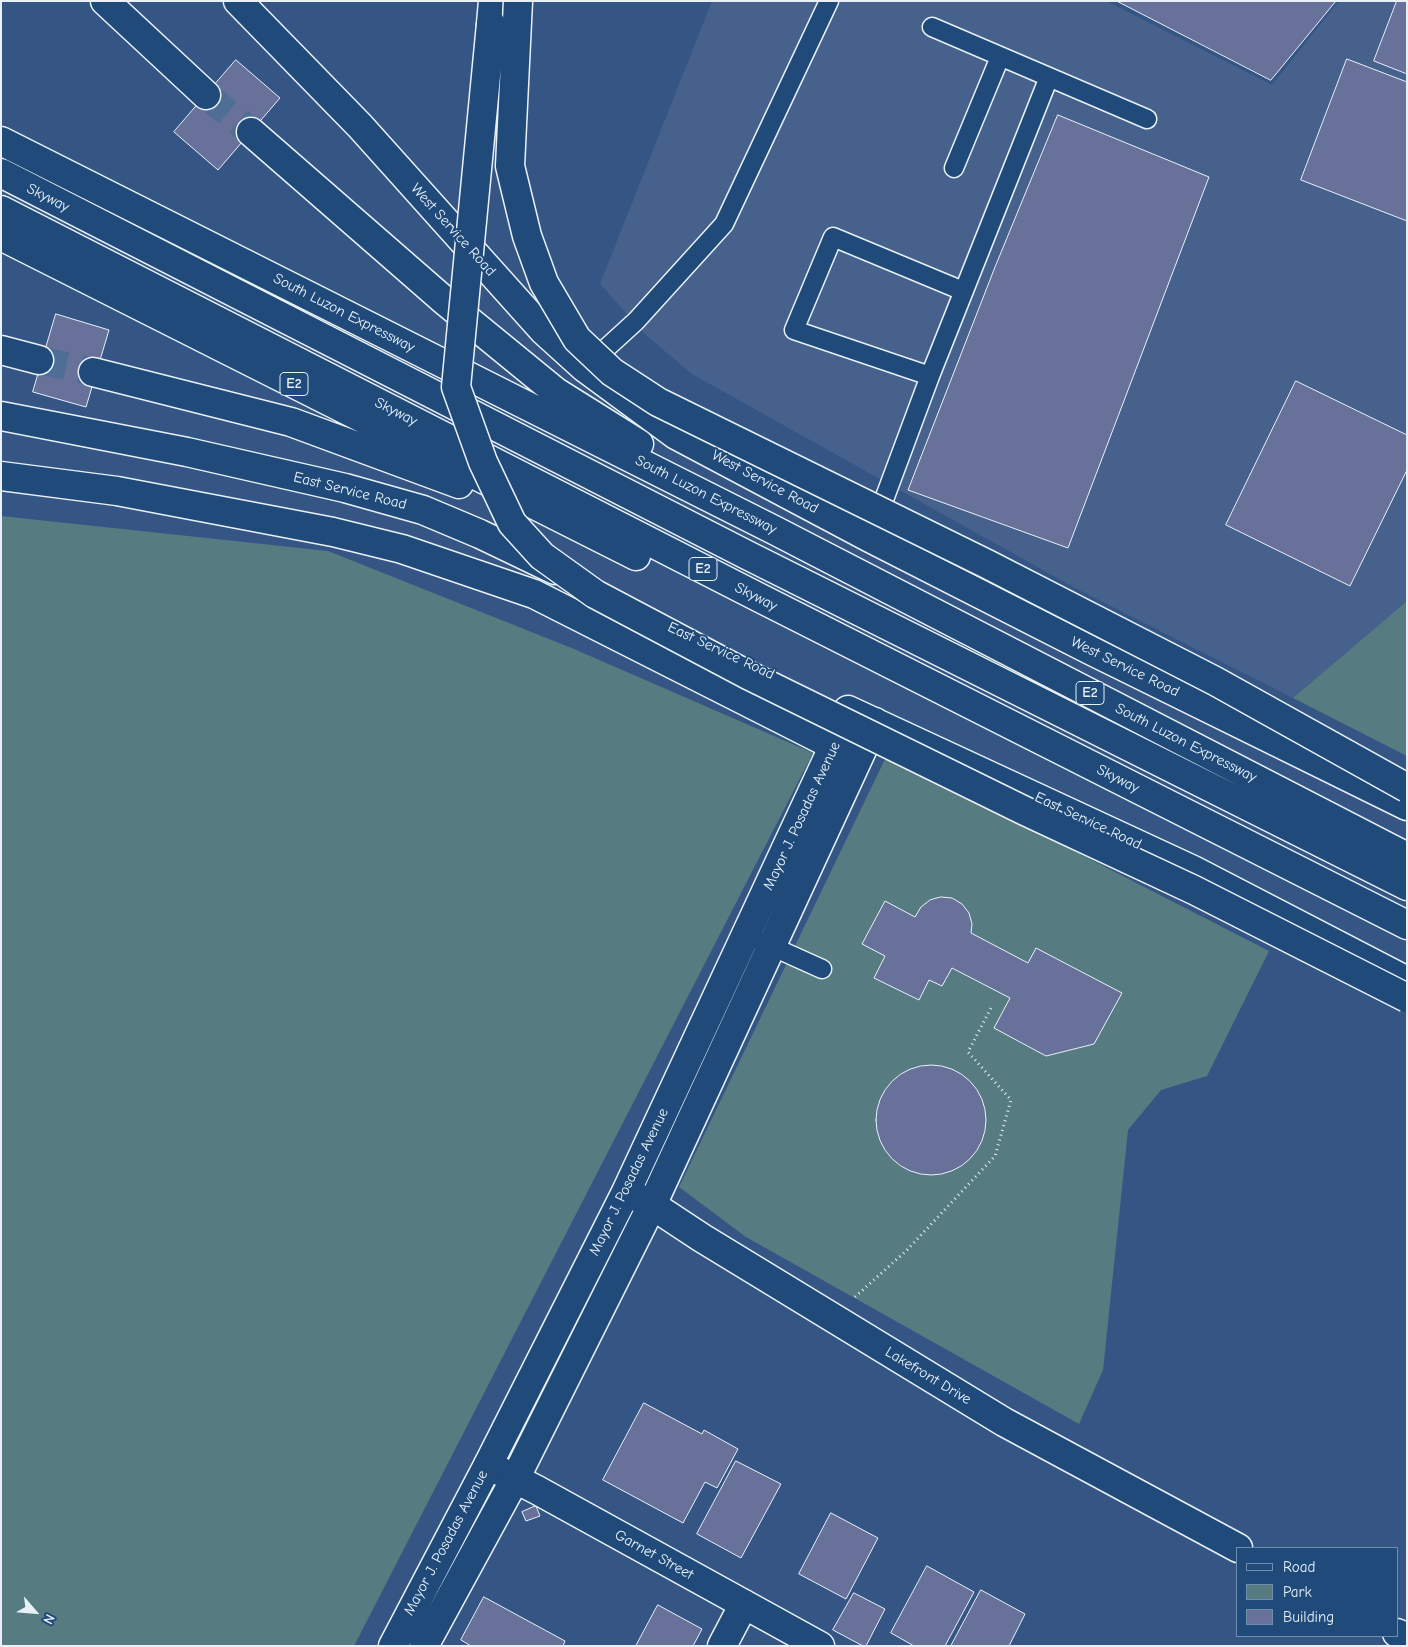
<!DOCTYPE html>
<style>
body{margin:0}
#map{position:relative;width:1408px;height:1647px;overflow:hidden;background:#355684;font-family:"Comic Neue",sans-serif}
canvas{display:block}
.frame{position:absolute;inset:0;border:2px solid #e8f1f8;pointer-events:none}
.legend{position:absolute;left:1236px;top:1547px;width:162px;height:90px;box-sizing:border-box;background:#1f4a7a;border:1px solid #6f8dac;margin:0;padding:6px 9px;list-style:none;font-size:15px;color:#e8f1f8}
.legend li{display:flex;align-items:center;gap:10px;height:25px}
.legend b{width:25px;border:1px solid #6f8dac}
.north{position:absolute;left:10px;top:1587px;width:50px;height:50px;-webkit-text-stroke:4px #1f4a7a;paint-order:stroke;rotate:117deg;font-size:14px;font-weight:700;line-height:20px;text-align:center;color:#e8f1f8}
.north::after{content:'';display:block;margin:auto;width:18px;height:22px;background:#e8f1f8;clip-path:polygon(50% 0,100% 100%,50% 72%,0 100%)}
</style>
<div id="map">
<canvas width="1408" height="1647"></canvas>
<div class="frame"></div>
<ul class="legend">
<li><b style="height:6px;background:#1f4a7a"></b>Road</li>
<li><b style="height:14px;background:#567c82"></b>Park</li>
<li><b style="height:14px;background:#67719a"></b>Building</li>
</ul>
<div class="north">N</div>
</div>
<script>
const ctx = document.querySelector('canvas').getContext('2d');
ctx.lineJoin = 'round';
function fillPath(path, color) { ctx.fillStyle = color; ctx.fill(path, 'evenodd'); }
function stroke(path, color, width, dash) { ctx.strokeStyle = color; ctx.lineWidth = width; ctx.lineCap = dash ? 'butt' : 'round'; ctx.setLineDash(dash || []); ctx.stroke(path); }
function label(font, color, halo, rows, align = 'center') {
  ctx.font = font + ' "Comic Neue",sans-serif'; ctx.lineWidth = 4; ctx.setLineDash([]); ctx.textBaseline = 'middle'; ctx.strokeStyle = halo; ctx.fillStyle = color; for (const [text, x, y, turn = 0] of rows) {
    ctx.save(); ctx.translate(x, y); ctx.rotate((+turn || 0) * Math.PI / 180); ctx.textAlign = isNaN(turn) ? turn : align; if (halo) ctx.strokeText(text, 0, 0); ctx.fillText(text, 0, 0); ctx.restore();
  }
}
const built = new Path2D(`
 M712,1H1106L1272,85L1339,1H1407V601L1293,698L1075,588L692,374L647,336L600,284Z`);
const green = new Path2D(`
 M1,516L328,551L574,649L813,753L354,1646H1Z
 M1407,601V756L1293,698Z
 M887,755L1269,951L1207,1076L1161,1090L1128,1130L1103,1370L1079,1424L746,1237L679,1187Z`);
const building = new Path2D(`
 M1117,1H1336L1271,80Z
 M1397,1H1407V74L1374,61Z
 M1347,59L1407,82V221L1301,180Z
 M236,60L280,98L218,170L174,132Z
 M1058,115L1209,177L1068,548L908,490L995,267Z
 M56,314L109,330L86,407L33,392Z
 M1296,381L1407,435V470L1350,586L1226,525Z
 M941,897L952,898L962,904L969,913L972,924L971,933L1028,963L1036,948L1122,993L1094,1044L1046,1056L994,1028L1010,998L952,968L942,986L929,980L919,1000L874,978L885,956L862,944L885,901L915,917L921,907L930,900Z
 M876 1120a55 55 0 1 1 110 0a55 55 0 1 1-110 0Z
 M644,1403L702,1434L704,1430L738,1449L717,1488L705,1482L683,1523L603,1480Z
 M736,1461L781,1484L741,1558L697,1534Z
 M536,1506L540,1516L526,1521L522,1512Z
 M831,1513L878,1538L846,1599L799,1574Z
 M927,1566L974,1592L945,1646H914L891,1633Z
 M981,1590L1025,1614L1009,1646H951Z
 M854,1593L885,1609L866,1646H863L833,1630Z
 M484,1597L565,1641L563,1646H471L461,1640Z
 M658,1605L702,1629L693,1646H636Z`);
const highwayTunnel = new Path2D(`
 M206,95L251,132
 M39,360L93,372`);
const path = new Path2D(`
 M855,1297L907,1250L995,1156L1011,1100L968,1052L992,1006`);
const lane = new Path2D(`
 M932,27L1147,119
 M954,168L1000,57
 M590,363L636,321L724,224L829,1
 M930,376L794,330L833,237L963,291
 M876,521L930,376L1049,77
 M762,942L822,969`);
const street = new Path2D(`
 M1,476L117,491L333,532L402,549L534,594L854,756
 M488,1465L537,1490L820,1646
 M722,1646L744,1604`);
const secondary = new Path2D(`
 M238,1L360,126L543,330L585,368L676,435L870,538L1092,651L1407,806
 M1,416L187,452L345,488L423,510L480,534L555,570
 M848,710L1193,870L1407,981
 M635,1196L652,1205L702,1238L1004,1422L1238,1548
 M1397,1633L1407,1638
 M393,1646L488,1465L626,1192L850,711
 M424,1646L515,1479L652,1205L875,722`);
const highway = new Path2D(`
 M105,1L206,95
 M491,24L493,1
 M251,132L446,302L556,392L639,444
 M1,141L774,530L1407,857
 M1,173L747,555L1407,886
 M1,210L758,597L1407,925
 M1,236L636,556
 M1,350L39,360
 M93,372L291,422L459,484`);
const highwayBridge = new Path2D(`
 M518,1L510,166L527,236L544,283L577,339L612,372L658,402L987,564L1215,681L1407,788
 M491,24L456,387L483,462L512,523L542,556L595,594L748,675L1025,811L1194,890L1407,998`);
const shields = [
 [294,384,28],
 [703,569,28],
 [1090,693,28]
];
const shieldNames = [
 ["E2",294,384],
 ["E2",703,569],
 ["E2",1090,693]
];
const streetNames = [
 ["Skyway",48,198,27],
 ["West Service Road",453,230,48],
 ["South Luzon Expressway",344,313,27],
 ["Skyway",396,412,27],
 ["West Service Road",765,482,28],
 ["East Service Road",350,491,14],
 ["South Luzon Expressway",706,495,27],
 ["Skyway",756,597,27],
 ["East Service Road",721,651,25],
 ["West Service Road",1125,667,26],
 ["South Luzon Expressway",1186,743,27],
 ["Skyway",1118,779,27],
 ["Mayor J. Posadas Avenue",802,816,-65],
 ["East Service Road",1088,821,25],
 ["Mayor J. Posadas Avenue",629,1182,-64],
 ["Lakefront Drive",928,1376,31],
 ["Mayor J. Posadas Avenue",446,1543,-62],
 ["Garnet Street",654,1555,29]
];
fillPath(built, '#47618d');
fillPath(green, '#567c82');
fillPath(building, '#67719a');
stroke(building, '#e8f1f8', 1);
stroke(highwayTunnel, '#506d95', 28, [28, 14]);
stroke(lane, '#e8f1f8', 21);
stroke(street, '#e8f1f8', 31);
stroke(secondary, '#e8f1f8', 31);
stroke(highway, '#e8f1f8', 31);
stroke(path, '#e8f1f8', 3, [1, 4]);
stroke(lane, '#1f4a7a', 18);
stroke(street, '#1f4a7a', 28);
stroke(secondary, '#1f4a7a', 28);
stroke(highway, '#1f4a7a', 28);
stroke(highwayBridge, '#e8f1f8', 31, []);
stroke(highwayBridge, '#1f4a7a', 28);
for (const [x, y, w] of shields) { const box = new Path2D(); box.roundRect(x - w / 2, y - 11.5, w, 23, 4); ctx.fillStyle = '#1f4a7a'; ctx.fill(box); stroke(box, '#e8f1f8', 1); }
label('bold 14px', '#e8f1f8', null, shieldNames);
label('15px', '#e8f1f8', '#1f4a7a', streetNames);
</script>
